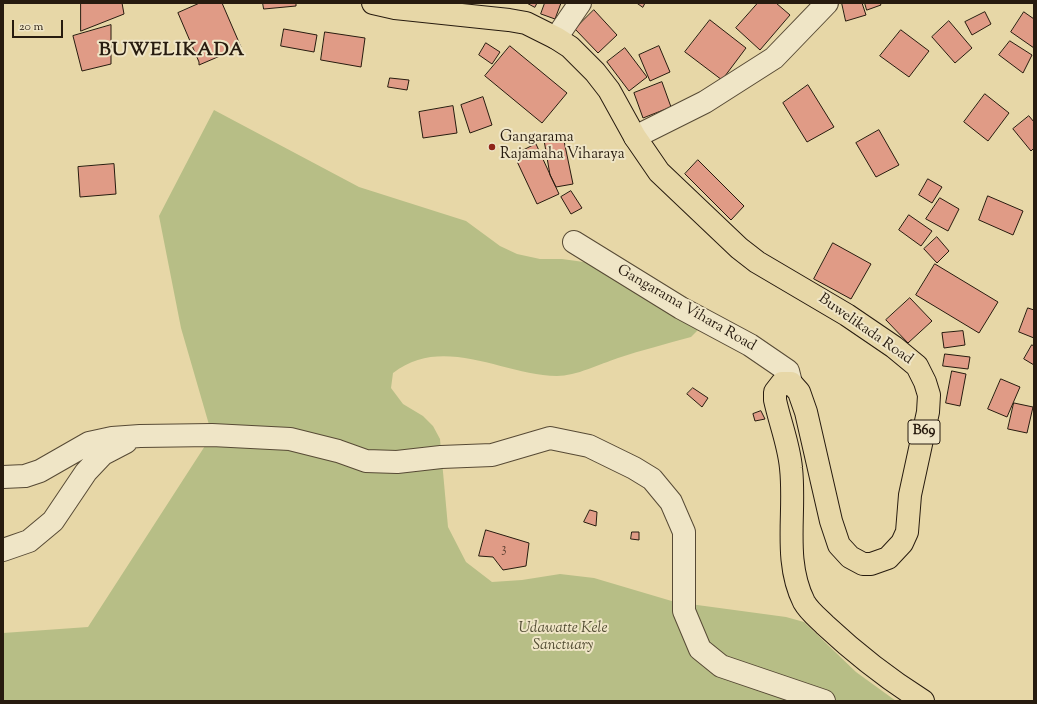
<!DOCTYPE html>
<style>
body{margin:0}
#map{position:relative;width:1037px;height:704px;overflow:hidden;background:#e7d7a7;font-family:"Sorts Mill Goudy",serif}
canvas{display:block}
.frame{position:absolute;inset:0;border:4px solid #271b0f;pointer-events:none}
.scale{position:absolute;left:12px;top:20px;width:51px;height:18px;box-sizing:border-box;border:2px solid #271b0f;border-top:0;padding-left:5px;font-size:12px;line-height:14px;white-space:nowrap;color:#271b0f;-webkit-text-stroke:3px #efe5c6;paint-order:stroke}
</style>
<div id="map">
<canvas width="1037" height="704"></canvas>
<div class="frame"></div>
<div class="scale">20 m</div>
</div>
<script>
const ctx = document.querySelector('canvas').getContext('2d');
ctx.lineJoin = 'round';
function fillPath(path, color) { ctx.fillStyle = color; ctx.fill(path, 'evenodd'); }
function stroke(path, color, width, dash) { ctx.strokeStyle = color; ctx.lineWidth = width; ctx.lineCap = dash ? 'butt' : 'round'; ctx.setLineDash(dash || []); ctx.stroke(path); }
function label(font, color, halo, rows, align = 'center') {
  ctx.font = font + ' "Sorts Mill Goudy",serif'; ctx.lineWidth = 4; ctx.setLineDash([]); ctx.textBaseline = 'middle'; ctx.strokeStyle = halo; ctx.fillStyle = color; for (const [text, x, y, turn = 0] of rows) {
    ctx.save(); ctx.translate(x, y); ctx.rotate((+turn || 0) * Math.PI / 180); ctx.textAlign = isNaN(turn) ? turn : align; if (halo) ctx.strokeText(text, 0, 0); ctx.fillText(text, 0, 0); ctx.restore();
  }
}
const green = new Path2D(`
 M214,110L359,187L466,221L500,246L517,254L540,259H562L591,263L699,329L691,337C666,344 642,350 618,358C600,364 576,376 557,376C503,375 443,334 393,373L391,388L403,404L423,416L433,426L440,439L448,527L466,562L492,582L522,580L560,574L594,578L675,602L786,617L804,622L856,672L896,701H3V633L88,627L212,435L181,328L159,216Z`);
const building = new Path2D(`
 M81,3H122L124,14L81,31Z
 M200,3H222L241,47L199,65V62L178,13Z
 M263,3H296V6L264,9Z
 M527,3H537L535,7Z
 M545,3H561L555,19L541,14Z
 M637,3H645L643,7Z
 M758,3H776L790,15L760,50L736,28Z
 M842,3H862L866,15L846,21Z
 M865,3H880L881,5L867,10Z
 M594,10L617,35L598,53L575,29Z
 M985,12L991,24L972,35L965,22Z
 M1024,12L1034,19V48L1011,32Z
 M710,20L746,48L722,80L685,52Z
 M949,21L972,48L955,63L932,37Z
 M111,25V64L82,71L73,36Z
 M284,29L317,35L314,52L281,46Z
 M901,30L929,51L909,77L880,56Z
 M325,32L365,38L361,67L321,60Z
 M1010,41L1032,55L1023,73L999,55Z
 M486,43L500,52L492,64L479,55Z
 M510,46L567,93L542,123L485,76Z
 M659,46L670,72L650,81L639,55Z
 M625,48L647,77L629,91L607,62Z
 M390,78L409,80L407,90L388,87Z
 M662,82L671,107L643,118L634,93Z
 M808,85L834,127L807,142L783,103Z
 M985,94L1009,113L988,141L964,122Z
 M483,97L492,125L470,133L461,105Z
 M453,106L457,133L423,138L419,112Z
 M1029,116L1034,122V148L1031,151L1013,129Z
 M879,130L899,165L876,177L856,143Z
 M563,136L573,184L556,187L550,175L544,140Z
 M536,144L559,194L537,204L514,155Z
 M698,160L744,206L731,220L685,174Z
 M114,164L116,194L80,197L78,167Z
 M928,179L942,187L932,203L919,195Z
 M571,191L582,208L571,214L561,197Z
 M988,196L1023,211L1013,235L979,220Z
 M940,198L959,209L948,231L926,219Z
 M909,215L932,231L921,246L899,230Z
 M937,237L949,251L937,263L924,249Z
 M833,243L871,264L851,299L814,279Z
 M935,264L998,302L979,333L916,295Z
 M910,298L932,321L908,343L886,320Z
 M1028,308L1034,310V338L1019,332Z
 M963,331L965,345L944,348L942,333Z
 M1032,345L1034,346V365L1024,359Z
 M945,354L970,357L968,369L943,366Z
 M952,371L966,374L960,406L946,403Z
 M1001,379L1020,387L1007,417L988,409Z
 M693,388L708,398L702,407L687,394Z
 M1014,403L1033,407L1027,433L1008,429Z
 M761,411L765,419L755,421L753,414Z
 M590,510L597,512L596,526L584,522Z
 M486,530L529,543L526,566L503,570L493,557L479,556Z
 M632,532H639V540L631,539Z`);
const minor = new Path2D(`
 M556,38L580,3
 M635,137L705,102L774,58L827,3
 M574,242L681,308L750,345L788,371L791,383
 M3,477L25,476L40,471L89,443L112,438L140,436L212,435L290,439L338,451L366,461L397,462L441,457L492,455L550,438L589,446L634,468L652,479L671,502L684,532V611L700,649L721,666L824,701
 M3,550L29,541L53,521L86,472L103,454L126,442`);
const major = new Path2D(`
 M373,3L395,8L509,20L526,23L556,38L570,47L595,72L609,90L635,137L659,172L739,248L757,262L847,315L894,347L917,366L925,382L929,395L928,412L910,495L907,532L902,543L888,558L871,564H863L850,557L839,545L831,521L806,412L799,392L791,383H782L775,392V400C780,423 789,445 791,468C796,513 783,560 804,602C809,611 818,618 825,625C855,653 888,679 923,701`);
const markers = [
 [492,147,4,"#8f2418"]
];
const numberNames = [
 ["3",504,550]
];
const shields = [
 [924,432,32]
];
const shieldNames = [
 ["B69",924,432]
];
const poiNames = [
 ["Gangarama",500,138],
 ["Rajamaha Viharaya",500,155]
];
const streetNames = [
 ["Gangarama Vihara Road",686,309,30],
 ["Buwelikada Road",865,330,35]
];
const parkNames = [
 ["Udawatte Kele",563,629],
 ["Sanctuary",563,646]
];
const districtNames = [
 ["BUWELIKADA",172,52]
];
fillPath(green, '#b7be86');
fillPath(building, '#e09b86');
stroke(building, '#271b0f', 1);
stroke(minor, '#574a35', 24);
stroke(major, '#271b0f', 24);
stroke(minor, '#efe5c6', 22);
stroke(major, '#e7d7a7', 22);
for (const [x, y, r, color] of markers) { const dot = new Path2D(); dot.arc(x, y, r, 0, 2 * Math.PI); ctx.fillStyle = color; ctx.fill(dot); stroke(dot, '#efe5c6', 1.5); }
label('13px', '#553b2d', null, numberNames);
for (const [x, y, w] of shields) { const box = new Path2D(); box.roundRect(x - w / 2, y - 12, w, 24, 3); ctx.fillStyle = '#efe5c6'; ctx.fill(box); stroke(box, '#271b0f', 1); }
label('bold 14px', '#271b0f', null, shieldNames);
label('15px', '#271b0f', '#efe5c6', poiNames, 'left');
label('15px', '#271b0f', '#efe5c6', streetNames);
label('italic 15px', '#524c33', '#efe5c6', parkNames);
ctx.letterSpacing = '1px';
label('bold 19px', '#271b0f', '#efe5c6', districtNames);
ctx.letterSpacing = '0px';
</script>
